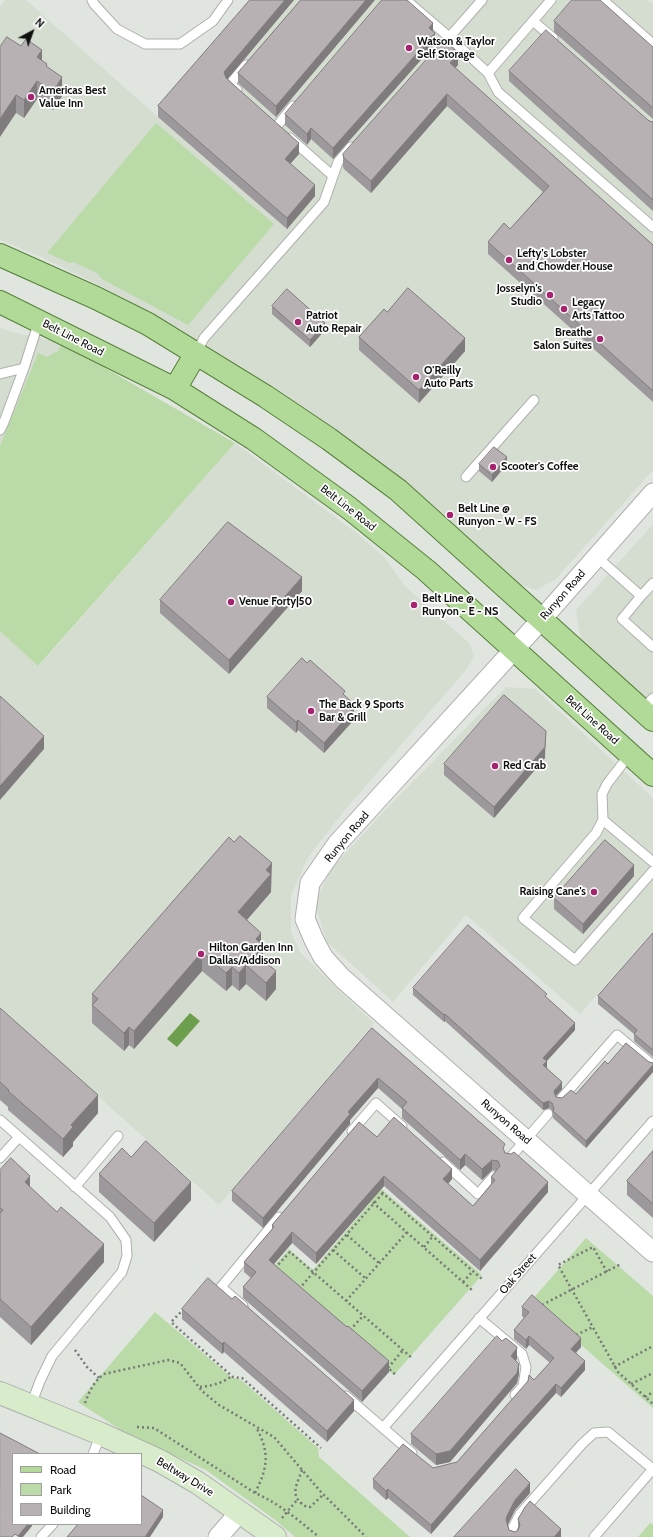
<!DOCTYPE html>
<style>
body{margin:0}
#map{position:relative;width:653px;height:1537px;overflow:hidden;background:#e1e5e0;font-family:Cabin,sans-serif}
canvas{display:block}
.legend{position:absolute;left:12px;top:1453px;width:130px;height:72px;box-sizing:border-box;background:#fff;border:1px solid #9f9f9f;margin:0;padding:5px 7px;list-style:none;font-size:12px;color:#0e100e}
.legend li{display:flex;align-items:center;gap:8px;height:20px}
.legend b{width:20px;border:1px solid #9f9f9f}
.north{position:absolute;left:12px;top:12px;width:40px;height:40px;-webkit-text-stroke:3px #fff;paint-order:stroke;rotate:41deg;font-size:11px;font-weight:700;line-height:16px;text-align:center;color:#0e100e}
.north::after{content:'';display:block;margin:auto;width:14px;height:18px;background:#0e100e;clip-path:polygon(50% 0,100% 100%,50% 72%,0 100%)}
</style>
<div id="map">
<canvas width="653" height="1537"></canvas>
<ul class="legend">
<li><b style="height:5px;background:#b1d997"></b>Road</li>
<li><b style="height:11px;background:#badba8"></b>Park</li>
<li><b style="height:11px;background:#b7b1b4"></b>Building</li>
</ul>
<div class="north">N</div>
</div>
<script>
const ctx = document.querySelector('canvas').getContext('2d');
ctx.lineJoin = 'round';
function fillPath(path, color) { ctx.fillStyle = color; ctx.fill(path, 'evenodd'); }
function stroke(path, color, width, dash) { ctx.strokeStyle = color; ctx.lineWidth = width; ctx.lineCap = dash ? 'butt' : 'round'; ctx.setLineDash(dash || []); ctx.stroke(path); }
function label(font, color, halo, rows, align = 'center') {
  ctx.font = font + ' Cabin,sans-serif'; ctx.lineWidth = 3.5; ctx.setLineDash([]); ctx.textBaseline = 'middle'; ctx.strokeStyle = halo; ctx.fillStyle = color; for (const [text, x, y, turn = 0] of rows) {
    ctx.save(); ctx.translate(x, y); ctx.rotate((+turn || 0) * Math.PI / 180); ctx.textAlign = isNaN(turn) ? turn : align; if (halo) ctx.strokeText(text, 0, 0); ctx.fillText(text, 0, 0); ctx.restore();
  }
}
const built = new Path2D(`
 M5,0H26L158,117L261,0H646L653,3V470L556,579L536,590L519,584L392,474L280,391L177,327L99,285L39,256L0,240V7Z
 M0,327L8,331L62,343L0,476Z
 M235,443L358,534L385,558L405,586L469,643L474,656L466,670L344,811L307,859L291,896V932L300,952L334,986L374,1023L219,1205L0,1008V631L39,666Z
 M653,524V705L581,640L576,610Z
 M506,687L535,689L653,798V931L580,1014L466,915L393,1002L327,942L315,904L331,869L391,804Z`);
const green = new Path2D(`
 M156,123L274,224L188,325L102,279L97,273L73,262L70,263L47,253Z
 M62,343L235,443L38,666L0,631V446L38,353L47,357L58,351Z
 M364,1174L482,1275L394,1375L271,1270L289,1249L313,1270L370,1203L353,1187Z
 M586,1238L653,1296V1408L531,1301Z
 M155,1312L231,1377L241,1380L318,1448L319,1457L410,1537H295L274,1519L206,1470L127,1434L78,1402Z
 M650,1523L653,1525V1537H638Z`);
const water = new Path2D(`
 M190,1013L200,1021L177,1047L167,1039Z`);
const path = new Path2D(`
 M378,1189L482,1279
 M369,1199L472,1290
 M347,1235L379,1263
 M424,1247L433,1236
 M333,1250L365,1278
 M275,1268L290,1252L412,1358
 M607,1272L593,1247L558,1265L618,1372L653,1404
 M463,1282L473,1271
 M299,1289L383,1193
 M346,1301L407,1232
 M542,1305L621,1264
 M184,1309L171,1322L233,1377L242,1378L321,1448
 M350,1330L363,1316
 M576,1335L593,1327
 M75,1350L87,1367L99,1378
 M386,1366L397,1376
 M614,1367L653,1346
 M388,1368L403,1350
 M631,1384L653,1373
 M200,1387C211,1386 223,1383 232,1376
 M645,1397L653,1392
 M85,1403C89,1392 94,1381 104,1374L168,1360L180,1363L202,1391L219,1405L274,1437L321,1492L366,1537
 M137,1427L154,1428L255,1493C280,1504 298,1520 319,1537
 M302,1470C298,1482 290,1494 301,1503C304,1506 305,1506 310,1507L324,1494
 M255,1493C268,1467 270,1453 256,1427
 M282,1518L297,1500`);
const lane = new Path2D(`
 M92,0L94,4L117,29L145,44H180L213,21L228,0
 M406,0L449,37L488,73L498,92L653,227
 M603,0L653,44
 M533,21L553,38
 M438,50L482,0
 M488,73L551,0
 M237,90L230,84L246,65
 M277,126L293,106
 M290,138L333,176
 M196,353L204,338L324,202L338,162L351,147
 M0,374L24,368L39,321
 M0,430L4,422L24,368
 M466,477L534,400
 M597,557L641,596L622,619L653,647
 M641,596L653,583
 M642,710L653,698
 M630,754L607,784L602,794L603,820L596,833L523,918L575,960L653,871
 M603,820L653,862
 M560,1100L617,1035L653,1065
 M0,1120L110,1217L126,1240L127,1256L122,1272L52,1356L40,1381L31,1405
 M352,1131L376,1103L402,1126
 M0,1158L19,1137
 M509,1159L548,1114
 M443,1162L478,1194L494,1176
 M75,1187L118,1136
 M243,1306L221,1287L279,1217
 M479,1318L522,1354L526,1367L523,1386L515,1395
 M346,1396L412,1453
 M383,1428L653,1121
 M93,1454L101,1434
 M41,1537L53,1524
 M514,1537L512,1529L520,1514L582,1444L594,1433L608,1432L653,1469
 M594,1537L653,1469`);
const street = new Path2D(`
 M653,493L541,620L337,844L310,883L305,919L314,940L323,957L342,978L653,1252
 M218,1537L240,1512`);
const secondary = new Path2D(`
 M0,1393L101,1434L160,1461L198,1483L275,1537`);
const primary = new Path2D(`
 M0,255L96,298L148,324L265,396L329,439L398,490L653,720
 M0,302L175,389L254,439L349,508L426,570L653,775
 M175,389L196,353`);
const wall = new Path2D(`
 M250,0H294L228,79L299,154L290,163L315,196L287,229L158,117V106Z
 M301,0L276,117L238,83V73Z
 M554,21L653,47V119L554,32Z
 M433,32L435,44L333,159L311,139L307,145L285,125V114Z
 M0,47L42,60L47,67L62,96L53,110L37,99L24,118L16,113Z
 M458,65L455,68L653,245V402L488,254V242L510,229L543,192L447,106L371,193L344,169L343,167V155Z
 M509,71L653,122V211L509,81Z
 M272,306L325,330L310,347L272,314Z
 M387,312L465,351L419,403L359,350V337Z
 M479,464H507L492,482L479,471Z
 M302,591L229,674L160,613V600Z
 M345,696L354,714L352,717V722L324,753L298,730L296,733L267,708V697Z
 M545,758L494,818L444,775V764Z
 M634,876L583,934L554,909V898Z
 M271,882V892L247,920L261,944L263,960L276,989L266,1001L246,984L239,991L232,985L226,991L202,971L134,1049L129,1045L124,1051L92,1023V994L272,882Z
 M653,933V1057L634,1041V1034L598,1004V996Z
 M413,988L547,998L575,1030L547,1061V1068L562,1089L556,1096V1097L562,1098L576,1094L608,1064L649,1062L653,1063V1072L586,1148L553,1118L552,1110L549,1108L543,1110L445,1021L444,1022L413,995Z
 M0,1008L98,1113L73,1142V1146L63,1157L8,1110V1107L0,1100Z
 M372,1028L548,1192L480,1271L384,1186L316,1264L292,1243L274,1264L389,1372L362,1402L243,1298V1287L251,1278L244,1272V1262L272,1229V1225L377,1137L452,1179L448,1184L473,1206L491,1184V1177L496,1171L492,1170L482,1180L465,1165L460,1170L402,1118V1109L378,1088L350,1120V1124L263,1228L232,1201V1191Z
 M653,1151V1218L627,1195V1181Z
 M131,1157L191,1200L154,1242L99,1192V1174Z
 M0,1170L30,1188L104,1262L31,1345L0,1317Z
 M522,1307L581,1347L576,1353L585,1370L561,1397L556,1393L500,1455L431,1534L388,1498L386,1500L373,1488V1479L433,1468L457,1462L550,1363L529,1345L526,1349L514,1339V1330L524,1318L522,1316Z
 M182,1309L354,1411L327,1442L224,1352L222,1354L182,1319Z
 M517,1359L516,1361L519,1374L517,1383L450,1462L436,1465L411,1444V1434Z
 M530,1493L515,1510L508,1524L509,1530L515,1532L518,1530V1519L561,1537H454Z`);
const shadedWall = new Path2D(`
 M285,0H294L224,83V72Z
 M366,0H375L276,117V106Z
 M433,23V34L429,28Z
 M435,33V44L333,159V148Z
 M42,50V68L37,57Z
 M458,53V65L450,74V63Z
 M62,77V96L53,110V92Z
 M37,81V99L24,118V100Z
 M447,94V106L371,193V181Z
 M16,95V113L0,137V119Z
 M311,128V139L307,145V134Z
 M299,143V154L285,170V159Z
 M315,185V196L287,229V218Z
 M325,323V330L310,347V340Z
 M465,338V351L419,403V390Z
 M507,457V464L492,482V475Z
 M302,577V591L229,674V660Z
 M354,704V714L352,717V722L324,753V743Z
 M298,720V730L296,733V722Z
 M546,731L545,758L494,818V807Z
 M44,736V749L0,800V786Z
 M272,863L271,892L238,930V912L266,870Z
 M634,865V876L583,934V924Z
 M261,933V947L263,946V964L256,972V939Z
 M202,952V971L134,1049V1031Z
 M246,965V984L239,991V973Z
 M232,967V985L226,991V973Z
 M276,971V989L266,1001V983Z
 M445,1014V1021L444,1022V1015Z
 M575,1023V1030L543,1065V1058Z
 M129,1027V1045L124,1051V1033Z
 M547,1061V1068L543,1065Z
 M653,1065V1072L586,1148V1141Z
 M378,1078V1088L350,1120V1124L263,1228V1218L348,1112Z
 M562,1082V1089L554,1098V1091Z
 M98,1095V1113L73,1142V1146L63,1157V1139L71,1125Z
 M549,1101V1108L543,1110V1103Z
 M465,1154V1165L460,1170V1160Z
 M492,1160V1170L482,1180V1169Z
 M452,1169V1179L443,1190V1179Z
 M30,1176V1194L25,1182Z
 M384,1176V1186L316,1264V1253Z
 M191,1182V1200L154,1242V1223Z
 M548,1182V1192L480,1271V1260Z
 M292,1232V1243L269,1270V1260Z
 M104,1244V1262L31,1345V1327Z
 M529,1336V1345L526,1349V1340Z
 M581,1338V1347L571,1358V1349Z
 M224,1342V1352L222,1354V1344Z
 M517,1348V1359L511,1366V1356Z
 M389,1361V1372L362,1402V1391Z
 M585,1361V1370L561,1397V1388Z
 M519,1364V1374L517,1383L450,1462L436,1465V1454Z
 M556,1384V1393L500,1455L431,1534V1525L500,1446Z
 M354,1400V1411L327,1442V1431Z
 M530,1483V1493L515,1510L507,1526L506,1520L507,1516L515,1500Z
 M388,1489V1498L386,1500V1491Z
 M163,1510V1517L150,1537H145Z
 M28,1524H32V1526L23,1537H18V1536Z
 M561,1529V1537H554Z`);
const building = new Path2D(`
 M250,0H285L224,72L226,78L299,143L285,159L315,185L287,218L158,106Z
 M301,0H366L276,106L238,73Z
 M382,0H407L433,23L429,28L435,33L333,148L311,128L307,134L285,114Z
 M572,0H600L653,47V108L554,21Z
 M546,30L649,121L653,122V200L509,71Z
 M7,37L21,46L26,39L42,50L37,57L47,64L46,66L62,77L53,92L37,81L24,100L16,95L0,119V47Z
 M444,40L458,53L450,63L653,245V391L488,242L504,223L510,229L549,186L447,94L371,181L344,158L343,155V154Z
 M408,288L465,338L419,390L359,337L384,309L387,312Z
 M287,289L325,323L310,340L272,306Z
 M494,447L507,457L492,475L479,464Z
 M228,522L302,577L229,660L160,600Z
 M302,658L307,663L310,660L345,691L343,694L354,704L349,709L352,711L324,743L298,720L296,722L267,697Z
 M504,695L546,731L545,747L494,807L444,764Z
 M0,696L44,736L0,786Z
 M240,836L272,863L266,870L271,874L238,912L261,933L256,939L263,946L256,954L276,971L266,983L246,965L239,973L232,967L226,973L202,952L134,1031L129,1027L124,1033L92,1005L98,999L92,994L229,837L234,842Z
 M605,840L634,865L583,924L554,898Z
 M468,925L547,994L545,996L575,1023L543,1058L547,1061L543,1065L562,1082L554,1091L556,1097L562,1098L571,1090L576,1094L605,1061L608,1064L626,1043L649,1062L653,1063V1065L586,1141L553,1111L554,1108L552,1103L549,1101L543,1103L445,1014L444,1015L413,988Z
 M653,933V1050L634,1034L637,1030L598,996Z
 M0,1008L98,1095L71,1125L73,1127L63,1139L8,1091L9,1090L0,1082Z
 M372,1028L505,1144L503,1148L505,1153L511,1154L514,1152L548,1182L480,1260L384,1176L316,1253L292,1232L269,1260L347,1327L348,1326L389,1361L362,1391L243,1287L256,1272L244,1262L274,1227L272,1225L359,1122L377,1137L394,1117L452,1169L443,1179L473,1206L495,1180L491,1177L500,1166L498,1161L492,1160L482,1169L465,1154L460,1160L402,1108L407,1102L378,1078L348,1112L350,1114L263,1218L232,1191Z
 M146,1141L191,1182L154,1223L99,1174L122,1148L131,1157Z
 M653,1151V1204L627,1181Z
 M11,1158L30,1176L25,1182L57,1212L61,1207L104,1244L31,1327L0,1299V1213L3,1210L0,1208V1170Z
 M208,1278L232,1299L235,1296L354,1400L327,1431L224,1342L222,1344L182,1309Z
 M532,1295L581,1338L571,1349L585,1361L561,1388L556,1384L500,1446L431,1525L388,1489L386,1491L373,1479L403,1444L433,1468L457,1462L528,1381L529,1375L534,1380L554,1358L529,1336L526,1340L514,1330L529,1312L522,1307Z
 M497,1336L502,1341L506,1338L517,1347V1348L511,1356L519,1364L517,1373L450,1451L436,1454L411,1434Z
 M0,1433L40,1454H13V1524H28L18,1536L15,1534L12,1537H0Z
 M516,1469L530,1483L515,1500L507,1516L506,1520L509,1530L515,1532L518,1530L520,1525L518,1519L525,1507L530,1501L561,1529L554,1537H454Z
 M141,1495L163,1510L145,1537H67L78,1524H141Z`);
const markers = [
 [409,48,4,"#a62370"],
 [31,97,4,"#a62370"],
 [509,260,4,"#a62370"],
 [550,295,4,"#a62370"],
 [564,309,4,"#a62370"],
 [298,322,4,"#a62370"],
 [600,339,4,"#a62370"],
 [416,377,4,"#a62370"],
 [493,467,4,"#a62370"],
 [450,515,4,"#a62370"],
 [231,602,4,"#a62370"],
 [414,605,4,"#a62370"],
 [311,711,4,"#a62370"],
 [495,766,4,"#a62370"],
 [594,892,4,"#a62370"],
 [201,954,4,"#a62370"]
];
const poiNames = [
 ["Watson & Taylor",417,42],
 ["Self Storage",417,55],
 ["Americas Best",39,91],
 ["Value Inn",39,104],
 ["Lefty's Lobster",517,254],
 ["and Chowder House",517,267],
 ["Josselyn's",542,289,"right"],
 ["Studio",542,302,"right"],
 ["Legacy",572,303],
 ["Arts Tattoo",572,316],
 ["Patriot",306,316],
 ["Auto Repair",306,329],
 ["Breathe",592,333,"right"],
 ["Salon Suites",592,346,"right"],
 ["O'Reilly",424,371],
 ["Auto Parts",424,384],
 ["Scooter's Coffee",501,467],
 ["Belt Line @",458,509],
 ["Runyon - W - FS",458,522],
 ["Belt Line @",422,599],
 ["Runyon - E - NS",422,612],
 ["Venue Forty|50",239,602],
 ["The Back 9 Sports",319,705],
 ["Bar & Grill",319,718],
 ["Red Crab",503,766],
 ["Raising Cane's",586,892,"right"],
 ["Hilton Garden Inn",209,948],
 ["Dallas/Addison",209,961]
];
const streetNames = [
 ["Belt Line Road",73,338,27],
 ["Belt Line Road",348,508,38],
 ["Runyon Road",563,595,-49],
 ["Belt Line Road",592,720,42],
 ["Runyon Road",347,837,-50],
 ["Runyon Road",506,1122,41],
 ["Oak Street",518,1274,-49],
 ["Beltway Drive",185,1477,31]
];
fillPath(built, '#d5ddd1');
fillPath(green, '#badba8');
fillPath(water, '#6c9e4d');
stroke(lane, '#aeb1ac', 11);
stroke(street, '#aeb1ac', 21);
stroke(secondary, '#aeb1ac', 24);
stroke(primary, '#56823a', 24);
stroke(path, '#767976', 2.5, [2, 3]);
stroke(lane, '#fff', 9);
stroke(street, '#fff', 19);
stroke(secondary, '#d8eccb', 22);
stroke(primary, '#b1d997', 22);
fillPath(wall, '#9d989b');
fillPath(shadedWall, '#807c7e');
fillPath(building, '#b7b1b4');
stroke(building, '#807c7e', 1);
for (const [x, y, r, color] of markers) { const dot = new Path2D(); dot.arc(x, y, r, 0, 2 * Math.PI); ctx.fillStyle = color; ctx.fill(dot); stroke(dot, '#fff', 1.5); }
label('bold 11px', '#0e100e', '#fff', poiNames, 'left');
label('11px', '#0e100e', '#fff', streetNames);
</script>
